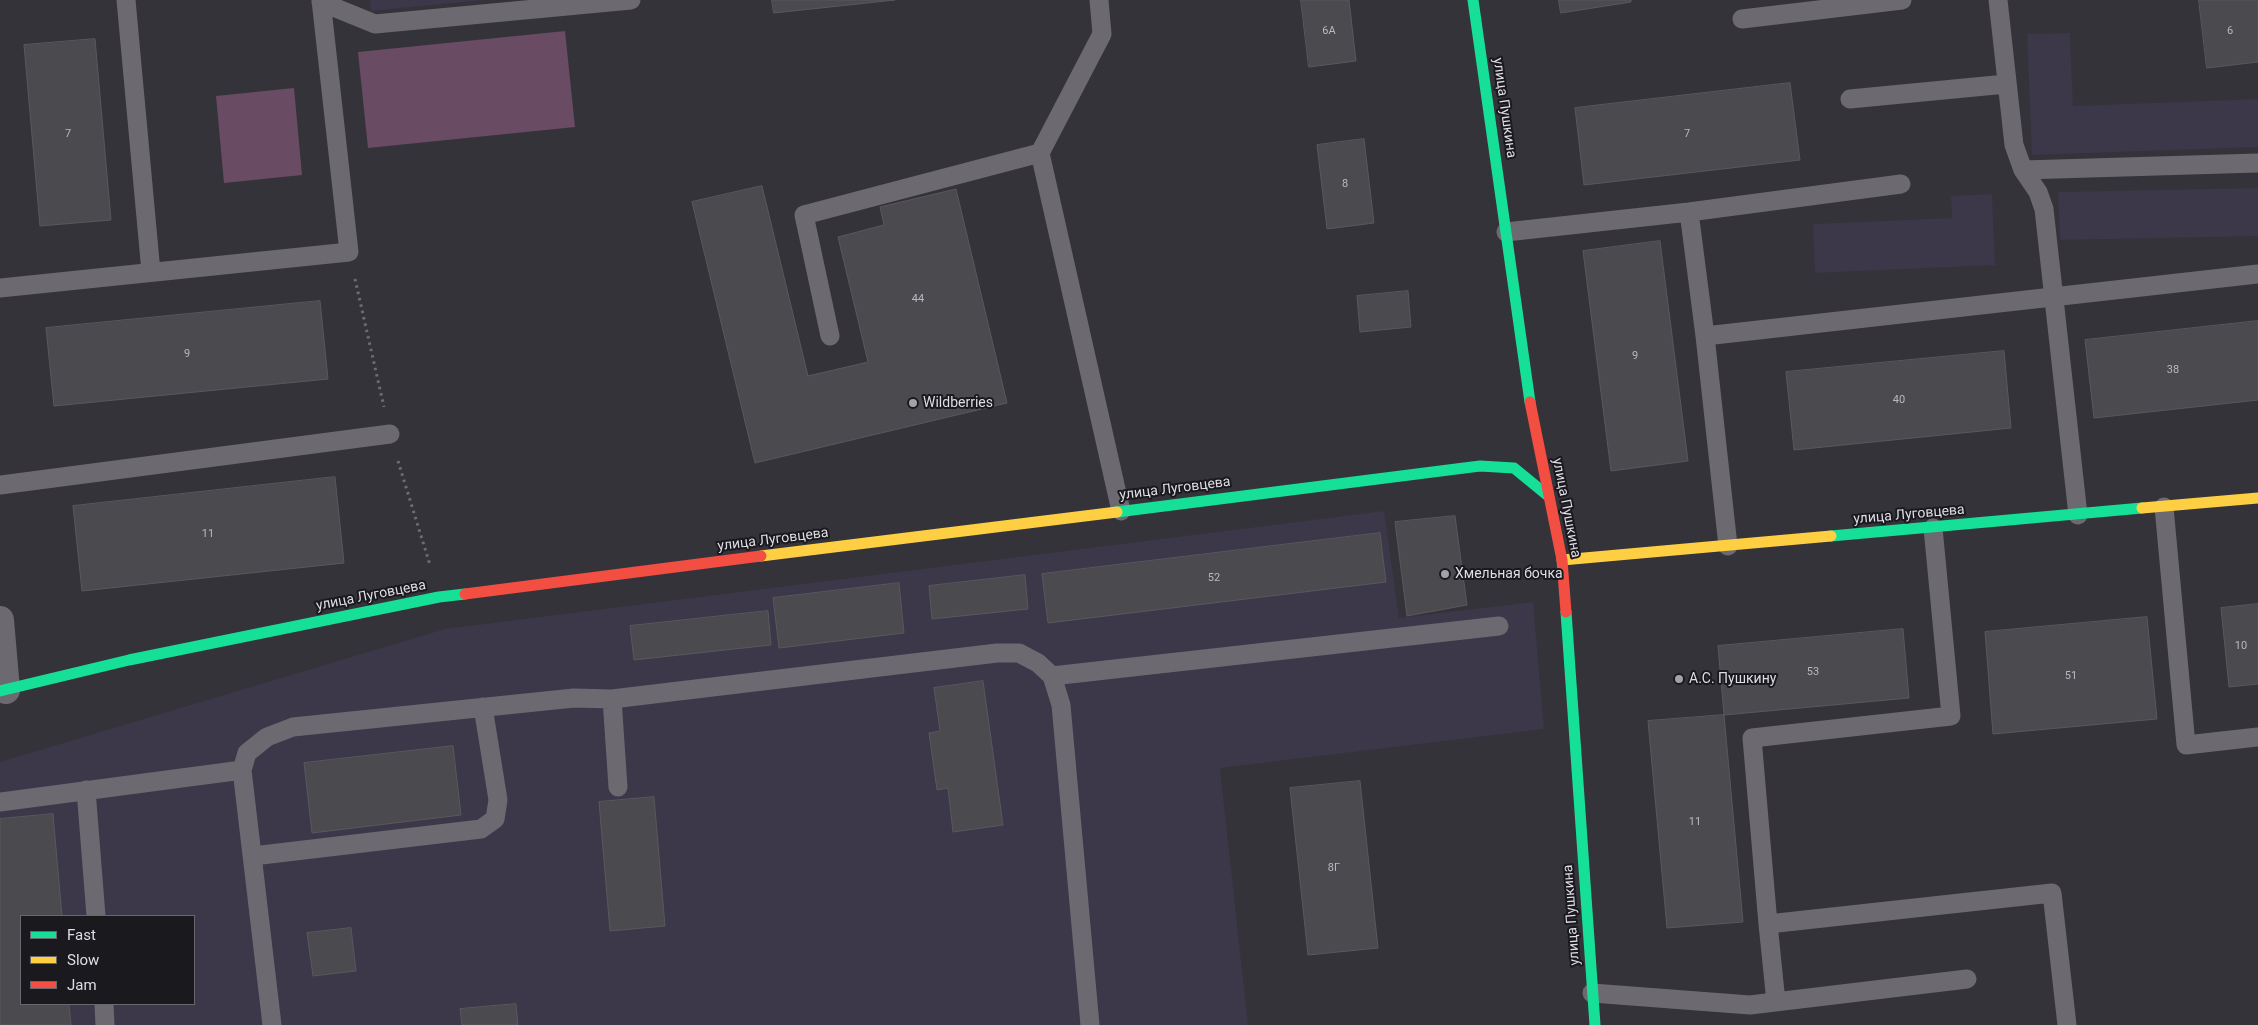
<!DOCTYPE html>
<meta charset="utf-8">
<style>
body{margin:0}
#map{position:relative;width:2258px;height:1025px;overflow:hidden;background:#343339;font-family:Roboto,sans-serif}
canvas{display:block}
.legend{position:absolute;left:20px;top:915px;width:175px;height:90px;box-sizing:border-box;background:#1a191e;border:1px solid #69676e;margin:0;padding:6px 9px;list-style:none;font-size:15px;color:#dfdde5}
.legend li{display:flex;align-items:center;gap:10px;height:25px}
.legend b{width:25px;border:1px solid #69676e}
</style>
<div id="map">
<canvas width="2258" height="1025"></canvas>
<ul class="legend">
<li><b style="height:6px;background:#16e098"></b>Fast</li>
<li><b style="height:6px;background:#ffcf43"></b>Slow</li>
<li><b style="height:6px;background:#f24e42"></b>Jam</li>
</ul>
</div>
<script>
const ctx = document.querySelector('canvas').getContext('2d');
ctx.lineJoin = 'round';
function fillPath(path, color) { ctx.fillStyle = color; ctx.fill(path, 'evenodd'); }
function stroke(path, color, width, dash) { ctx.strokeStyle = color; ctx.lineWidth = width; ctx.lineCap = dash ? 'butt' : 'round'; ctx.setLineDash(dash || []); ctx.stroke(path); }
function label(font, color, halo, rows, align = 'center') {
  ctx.font = font + ' Roboto,sans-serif'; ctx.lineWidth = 4; ctx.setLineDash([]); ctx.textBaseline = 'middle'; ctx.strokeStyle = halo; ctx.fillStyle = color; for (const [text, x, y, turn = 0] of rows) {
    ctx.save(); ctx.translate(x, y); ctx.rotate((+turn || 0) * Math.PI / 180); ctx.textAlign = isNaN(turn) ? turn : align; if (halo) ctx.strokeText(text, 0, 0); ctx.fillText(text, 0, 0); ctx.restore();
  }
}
const built = new Path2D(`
 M370,0H484L371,11Z
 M2070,33L2073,106L2258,99V147L2032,155L2027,34Z
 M2258,188V236L2060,240L2058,192Z
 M1992,194L1995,265L1815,273L1813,224L1952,218L1951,196Z
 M1384,511L1399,618L1533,602L1544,729L1220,768L1248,1025H0V762L445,629ZM21,916H194V1004H21Z`);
const green = new Path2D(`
 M565,31L575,127L368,148L358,52Z
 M294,88L302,175L224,183L216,96Z`);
const building = new Path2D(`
 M772,0H895L774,13Z
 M1301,0H1349L1356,61L1309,67Z
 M1559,0H1631V2L1561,13Z
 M2199,0H2258V62L2207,68Z
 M95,39L111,220L40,226L24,45Z
 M1790,83L1800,160L1584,185L1575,108Z
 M1364,139L1374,223L1327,229L1317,145Z
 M762,186L808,376L868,362L838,237L884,225L880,207L956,189L1007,403L755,463L692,202Z
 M1660,241L1688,461L1611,471L1583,251Z
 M1408,291L1411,327L1360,332L1357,296Z
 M320,301L328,379L54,406L46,328Z
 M2258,321V400L2094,418L2085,340Z
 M2004,351L2011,428L1794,450L1786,372Z
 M335,477L344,563L82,591L73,506Z
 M1455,516L1467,605L1407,616L1395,522Z
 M1380,533L1386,582L1048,623L1042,574Z
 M1025,575L1028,609L932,619L929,586Z
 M899,583L904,633L779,648L773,598Z
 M2258,604V684L2229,687L2221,608Z
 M768,611L771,645L634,660L630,626Z
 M2147,617L2157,719L1993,734L1985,632Z
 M1903,629L1909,698L1724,715L1718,646Z
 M983,681L1003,825L953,832L948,788L937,790L929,733L940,731L934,688Z
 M1724,715L1743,922L1667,928L1648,721Z
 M453,746L461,815L312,833L304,763Z
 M1360,781L1378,948L1308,955L1290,788Z
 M654,797L665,926L610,931L599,802Z
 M53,814L62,916H21V1004H69L71,1025H0V819Z
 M351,928L356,971L313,976L307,933Z
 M516,1004L518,1025H462L460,1009Z`);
const path = new Path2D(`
 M355,279L384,407
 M398,461L430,565`);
const lane = new Path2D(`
 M126,0L151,272
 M1099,0L1102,34L1040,153L1121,511
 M1998,0L2014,145L2023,170L2038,192L2044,209L2078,515
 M321,2L375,24L631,0
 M1742,19L1902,0
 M1850,99L2006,84
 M2023,170L2258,163
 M1689,212L1705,336
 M1506,232L1689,212L1901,184
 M0,288L349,252L321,0
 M830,336L804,215L1040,153
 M0,485L390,434
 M2164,507L2186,745L2258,737
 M1933,528L1951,716L1752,738L1768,924L2052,893L2067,1025
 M1728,546L1705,336L2258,274
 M1052,676L1499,626
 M612,699L618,787
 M86,790L96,916
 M0,802L242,770
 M253,856L481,829L495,819L498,800L483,707
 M1768,924L1776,1002
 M1592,993L1750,1005L1967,979
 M104,1004L105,1025
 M272,1025L242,770L247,753L267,737L293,727L574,698L612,699L997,653H1019L1038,663L1052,676L1061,705L1090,1025`);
const street = new Path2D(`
 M0,620L6,690`);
const fast = new Path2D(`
 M1473,0L1530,402
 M1117,512L1480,466L1514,468L1547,495
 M1831,536L2142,508
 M1566,612L1595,1025
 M0,691L129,660L439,597L465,594`);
const slow = new Path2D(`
 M2142,508L2258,498
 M761,556L1117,512
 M1562,560L1831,536`);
const jam = new Path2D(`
 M1530,402L1562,560L1566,612
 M465,594L761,556`);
const markers = [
 [913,403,5,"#a3a2a9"],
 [1445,574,5,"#a3a2a9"],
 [1679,679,5,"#a3a2a9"]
];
const numberNames = [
 ["6А",1329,31],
 ["6",2230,31],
 ["7",68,134],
 ["7",1687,134],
 ["8",1345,184],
 ["44",918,299],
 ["9",187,354],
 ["9",1635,356],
 ["38",2173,370],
 ["40",1899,400],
 ["11",208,534],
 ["52",1214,578],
 ["10",2241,646],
 ["53",1813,672],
 ["51",2071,676],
 ["11",1695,822],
 ["8Г",1334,868]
];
const streetNames = [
 ["улица Пушкина",1504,108,82],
 ["улица Луговцева",1175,489,-7],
 ["улица Пушкина",1566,508,79],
 ["улица Луговцева",1909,515,-5],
 ["улица Луговцева",773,540,-7],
 ["улица Луговцева",371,596,-11],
 ["улица Пушкина",1572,915,-94]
];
const poiNames = [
 ["Wildberries",923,403],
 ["Хмельная бочка",1455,574],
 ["А.С. Пушкину",1689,679]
];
fillPath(built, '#3c3749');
fillPath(green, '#694b63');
fillPath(building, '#4a4a4f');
stroke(building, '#58585d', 1);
stroke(path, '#6f6c71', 3, [2.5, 4]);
stroke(lane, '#6d6970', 19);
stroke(street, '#6d6970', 28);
stroke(fast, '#16e098', 11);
stroke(slow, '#ffcf43', 11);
stroke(jam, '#f24e42', 11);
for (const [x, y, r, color] of markers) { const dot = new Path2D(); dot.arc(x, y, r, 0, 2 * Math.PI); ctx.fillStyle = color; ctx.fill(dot); stroke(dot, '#1a191e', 2); }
label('11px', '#bab8c0', null, numberNames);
label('14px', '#dfdde5', '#1a191e', streetNames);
label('14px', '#dfdde5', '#1a191e', poiNames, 'left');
</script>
